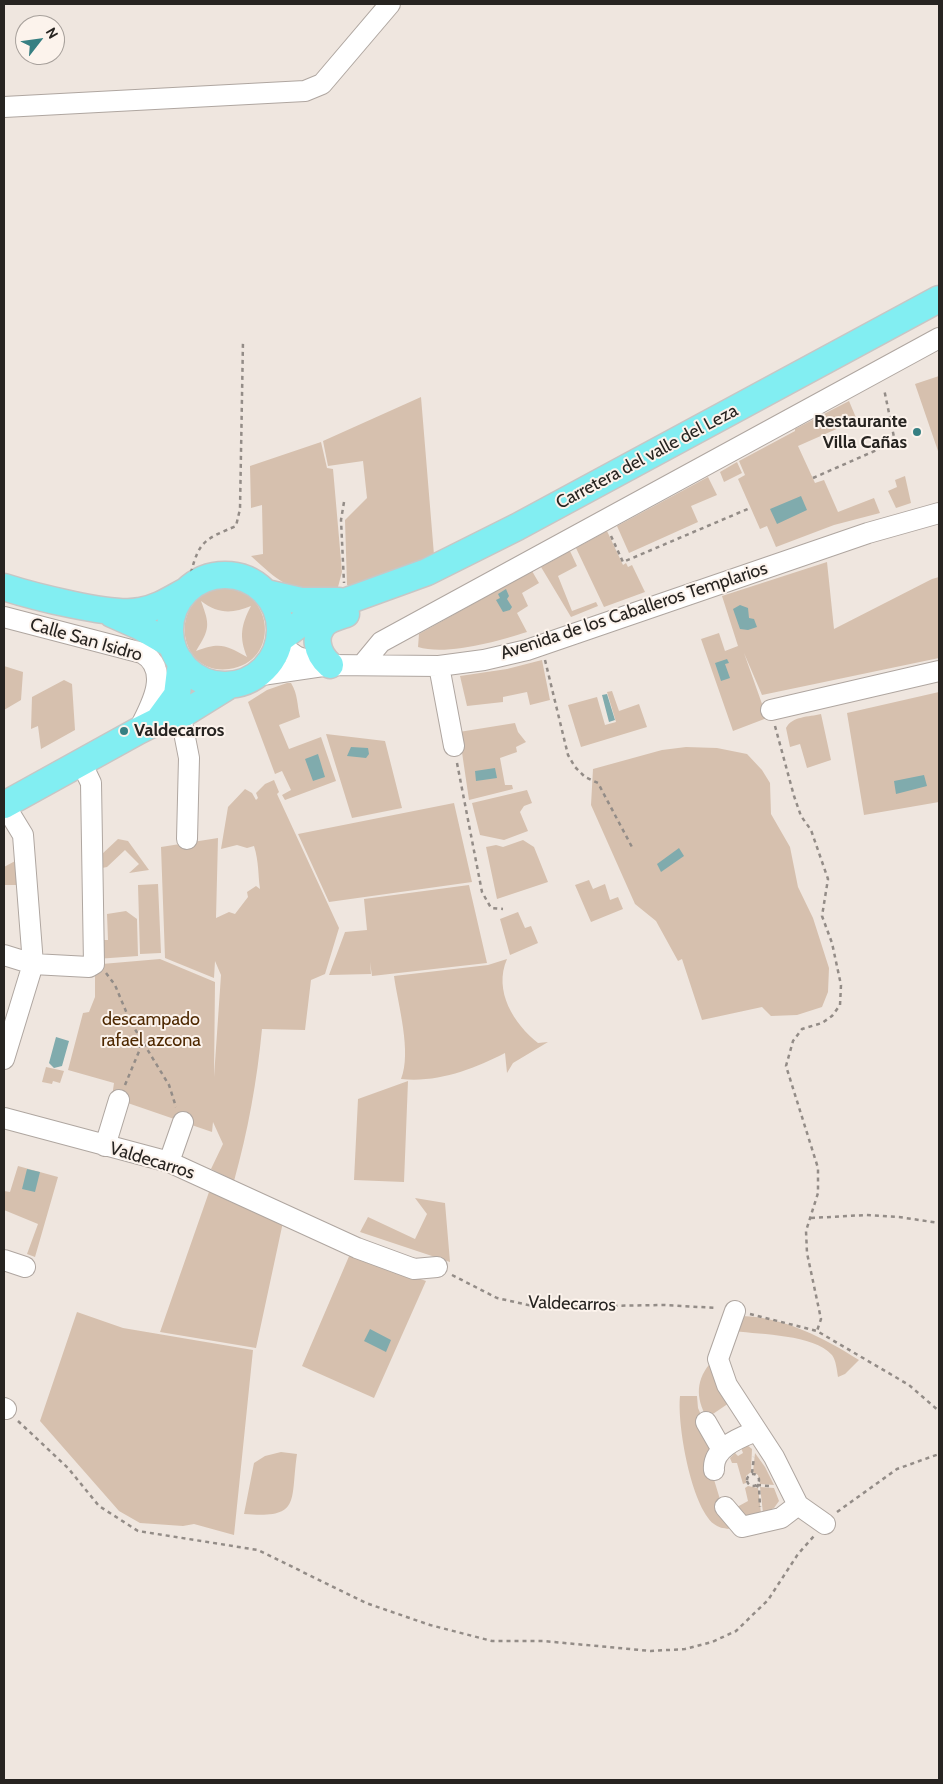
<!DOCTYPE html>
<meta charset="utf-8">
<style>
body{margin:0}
#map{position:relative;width:943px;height:1784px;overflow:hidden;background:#efe6df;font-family:Cabin,sans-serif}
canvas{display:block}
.frame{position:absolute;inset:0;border:5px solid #272421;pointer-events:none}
.north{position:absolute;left:15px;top:15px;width:50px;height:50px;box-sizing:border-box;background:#fcf3ec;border:1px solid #a7a09b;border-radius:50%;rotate:60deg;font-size:14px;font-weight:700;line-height:20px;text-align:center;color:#272421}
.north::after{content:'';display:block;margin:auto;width:18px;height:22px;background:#367f82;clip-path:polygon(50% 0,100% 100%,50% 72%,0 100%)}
</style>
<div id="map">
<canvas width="943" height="1784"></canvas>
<div class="frame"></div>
<div class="north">N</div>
</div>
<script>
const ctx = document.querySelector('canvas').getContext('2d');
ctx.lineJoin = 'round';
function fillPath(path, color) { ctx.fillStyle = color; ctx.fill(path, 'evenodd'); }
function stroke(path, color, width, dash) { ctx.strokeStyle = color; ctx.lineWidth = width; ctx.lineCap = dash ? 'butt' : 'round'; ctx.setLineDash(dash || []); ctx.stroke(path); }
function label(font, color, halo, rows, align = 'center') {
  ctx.font = font + ' Cabin,sans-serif'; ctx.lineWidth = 4; ctx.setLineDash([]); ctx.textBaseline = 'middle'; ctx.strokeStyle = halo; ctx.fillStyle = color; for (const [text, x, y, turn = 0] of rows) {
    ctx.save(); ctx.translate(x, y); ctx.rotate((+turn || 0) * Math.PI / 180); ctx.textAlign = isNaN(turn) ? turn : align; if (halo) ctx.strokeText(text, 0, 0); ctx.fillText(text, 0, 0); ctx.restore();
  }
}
const green = new Path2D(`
 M939,376V450L938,451L915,384Z
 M421,397L434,555L401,570L352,586L347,585L345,520L367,498L363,461L328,466L323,441Z
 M849,401L857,420L798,446L815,483L824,480L838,512L874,498L880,513L834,525L776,547L767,526L760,529L738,479L745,475L739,461L795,431V429Z
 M321,442L327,468L333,469L342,572L338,587C288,589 288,590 251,556L263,554L262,505L251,508L250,466Z
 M737,462L742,473L724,482L720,472Z
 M905,476L911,503L896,508L888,491L897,487L895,480Z
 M708,477L717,495L691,506L698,522L629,553L617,526Z
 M607,531L623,565L626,563L628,567L632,565L645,592L604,607L576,548Z
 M570,551L577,566L558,576L572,611L596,602L598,606L571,617L541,567Z
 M827,562L834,629L932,579L939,577V658L762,695L744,653L767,718L733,731L701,639L719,633L725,651L738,646L722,596Z
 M532,571L539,583L522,593L528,606L517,613L527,632C499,641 446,656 418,647L419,634Z
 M218,589C274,583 283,662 229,669C179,676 166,601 218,589ZM201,601C218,614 232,614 251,606C241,625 239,637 247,657C226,645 220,642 196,651C210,629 210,625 201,601Z
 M542,660L550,700L530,705L527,692L503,697V702L467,706L460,676L507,669Z
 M4,666L23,672L21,700L4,710Z
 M64,680L72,684L75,730L41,749L38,726L31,729L32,697Z
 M287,683H291C298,694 297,705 300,717L279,725L289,749L321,737L336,781L285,800L282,795L291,790L282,771L275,774L248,702L267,690Z
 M612,691L619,711L639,704L647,727L581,747L568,705L597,697L605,725L616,722L607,692Z
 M939,692V802L864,815L847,713Z
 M821,714L831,760L807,768L800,744L790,747L786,728C792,716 809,717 821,714Z
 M515,723L518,732L526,742L516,747L517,752L500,758L505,785H512L513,789L469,800L459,732Z
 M326,734L385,741L402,808L352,818Z
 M686,747L717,748L747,754L762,770L770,783L771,814L790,847L798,887L813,918L829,968L828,992L822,1007L797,1015L771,1016L762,1007L702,1020L682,959L678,961L656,921L635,904L591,805L593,769L662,750Z
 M274,780L279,792L277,794L339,928L325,974L311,980L305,1030L262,1029C257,1081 248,1131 234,1181L211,1169L223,1144L213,1122L212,1132L119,1100L112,1097L114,1083L68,1070L83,1013L89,1012L95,997V973L102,964L160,959L215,982L214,1077L221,975L215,961L214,978L165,958L161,847L218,838L216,918L229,912L235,914L248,897L247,892L256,886L260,889C258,875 259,862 254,846L247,848L237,845L221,849L228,807L245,789L252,793L256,800L258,798L256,793L265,784Z
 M527,790L532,803L524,806L520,812L528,831L504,840L480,835L472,803Z
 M454,803L472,882L329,902L298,834Z
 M118,839L128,841L149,870L129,873L139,864L125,850L107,867L102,868L101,855Z
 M523,840L534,847L548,882L497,899L486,847L496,845L503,847Z
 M17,860L22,885H4V867Z
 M589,880L593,889L605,884L610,900L618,897L623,909L591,922L575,885Z
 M158,884L161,953L140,954L138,885Z
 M469,885L487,963L372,976L370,962L371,974L329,975L345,932L367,930L364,899Z
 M126,911L137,919L138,956L96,959V940H108L107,914Z
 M518,912L525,928L531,926L538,943L510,955L500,919Z
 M507,959C493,991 514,1024 538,1043L548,1042L513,1063L507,1073L505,1053C473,1069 438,1083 401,1079C412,1052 398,1005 394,976L488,965Z
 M46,1067L64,1071L60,1083L53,1081L52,1084L42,1082Z
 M408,1081L404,1182L354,1180L358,1099Z
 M18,1166L58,1177L35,1257L27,1254L38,1224L4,1210V1191L10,1192Z
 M212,1190L283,1222L256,1348L160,1332L209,1192Z
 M415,1198L445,1203L450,1262L360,1232L368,1217L415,1239L427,1214Z
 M350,1254L426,1281L374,1398L302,1366Z
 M77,1312L123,1328L253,1350L234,1535L194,1524L183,1526L140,1523L119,1511L40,1421Z
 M742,1316C784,1317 824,1338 859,1360L845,1374L838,1377C837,1371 836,1360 832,1355C813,1334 762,1335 735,1331Z
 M712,1361L732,1401L707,1418C695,1397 696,1379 712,1361Z
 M680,1396H697L698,1408L714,1445L712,1473L729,1529C723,1528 719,1528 714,1524C691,1506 677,1424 680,1396Z
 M740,1445H747L752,1449L751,1472L746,1476V1483L743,1484L737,1463H732L730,1458L735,1453L738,1456L743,1453Z
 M281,1452L297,1454C290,1501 302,1519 244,1514L254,1463L265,1456Z
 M755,1453L765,1467L774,1485L760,1484L758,1475L753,1472Z
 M748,1486L758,1488L761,1513L754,1518L744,1516L737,1507L748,1501L745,1488Z
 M760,1487L774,1488L779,1501L774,1508L763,1513Z`);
const water = new Path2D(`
 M801,496L807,510L777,524L770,509Z
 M506,589L509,596L507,599L512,607L510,610L503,612L496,600L500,598L498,594Z
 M740,605L748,608L749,618L754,619L757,627L748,630L740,629L733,609Z
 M727,659L729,663L725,664L730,678L721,681L715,663Z
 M607,694L615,720L609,722L602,695Z
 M351,747L368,748L369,754L366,758L347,756Z
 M318,754L325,777L313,781L305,759Z
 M495,768L497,778L476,781L475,771Z
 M924,775L927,786L896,794L894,781Z
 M679,848L684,856L661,872L657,864Z
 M56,1037L69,1041L62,1066L54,1068L49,1063Z
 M27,1169L40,1172L35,1192L22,1189Z
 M370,1329L391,1340L386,1352L364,1341Z`);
const path = new Path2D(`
 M813,478L895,442L884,389
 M344,502L341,520L344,583
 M611,536L623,562L750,508
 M191,573C199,540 206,539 236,526L240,509L243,340
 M545,660L568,755L575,767L585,777L598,783L633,849
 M775,726L794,796L801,816L811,830L828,879L822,916L832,943L841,985L840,1005L832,1016L822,1023L802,1029L793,1041L786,1066L818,1168V1193L806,1231L807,1253L821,1319L817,1331
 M457,763L482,892L491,908L503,909
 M106,973L115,985L130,1021L169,1085L176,1107
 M125,1085L140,1049V1041
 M811,1218L866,1215L899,1217L939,1223
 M452,1275L497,1298L537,1307L664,1305L717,1308
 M750,1314L817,1331L909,1385L939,1411
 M18,1421L68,1468L99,1506L138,1531L258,1550L366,1603L430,1625L492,1641H543L651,1651L685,1649L712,1642L736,1631L768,1600L798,1554L814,1536
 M752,1473L754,1457
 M747 1480a6 6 0 1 1 12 0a6 6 0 1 1-12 0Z
 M755,1485L759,1487L760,1507
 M757,1485L769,1486
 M837,1512L897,1469L939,1454`);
const minor = new Path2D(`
 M4,107L305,91L322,84L390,4
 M4,617L142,653C172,670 150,708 138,731
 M279,644L296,656L320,665
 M362,665L381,642L939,338
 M439,666L454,746
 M255,676L330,665L439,666L484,660L527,650L868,533L939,513
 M178,702L189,758L187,839
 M771,710L939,671
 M4,804L23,835L33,964L4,1059
 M4,955L33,964L89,967L94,964L91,783L81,762
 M4,1118L169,1162L357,1248L414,1269L437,1267
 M105,1146L119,1100
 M169,1162L183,1122
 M4,1260L25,1267
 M735,1311L718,1359L727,1385L774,1457L798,1505L825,1524
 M4,1408L6,1409
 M706,1422L718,1443L724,1448
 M714,1470C712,1448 739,1438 756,1431
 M725,1507L742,1527L781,1518L798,1505`);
const major = new Path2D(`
 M170 630a55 55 0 1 1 110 0a55 55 0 1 1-110 0Z
 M4,587C32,596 113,617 140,611C158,608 171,599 186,591
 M266,593L301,601H339
 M112,614L139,626L172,645
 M280,639L304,621L347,601L427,572L517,527L939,299
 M330,665C317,654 311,633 328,621C333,618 340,616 346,614
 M158,721L177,695L181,662
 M4,805L138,731L158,721L180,716L230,685`);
const markers = [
 [917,432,5,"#367f82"],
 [124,731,5,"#367f82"]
];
const poiNames = [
 ["Restaurante",907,422],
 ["Villa Cañas",907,443],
 ["Valdecarros",134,731,"left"]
];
const streetNames = [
 ["Carretera del valle del Leza",647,457,-28],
 ["Avenida de los Caballeros Templarios",634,611,-18],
 ["Calle San Isidro",86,640,16],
 ["Valdecarros",152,1161,17],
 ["Valdecarros",572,1304,2]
];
const parkNames = [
 ["descampado",151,1020],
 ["rafael azcona",151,1041]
];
fillPath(green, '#d6c0ae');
fillPath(water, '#80abad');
stroke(minor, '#afa6a0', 22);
stroke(major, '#c7c6c5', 29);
stroke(path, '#938c87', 2.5, [4, 4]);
stroke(minor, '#fff', 20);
stroke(major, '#82eef2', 26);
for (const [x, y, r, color] of markers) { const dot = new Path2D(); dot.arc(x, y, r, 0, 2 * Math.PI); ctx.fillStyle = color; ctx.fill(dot); stroke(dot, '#fcf3ec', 2); }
label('bold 18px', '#272421', '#fcf3ec', poiNames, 'right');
label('18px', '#272421', '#fcf3ec', streetNames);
label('18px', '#4e2800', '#fcf3ec', parkNames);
</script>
